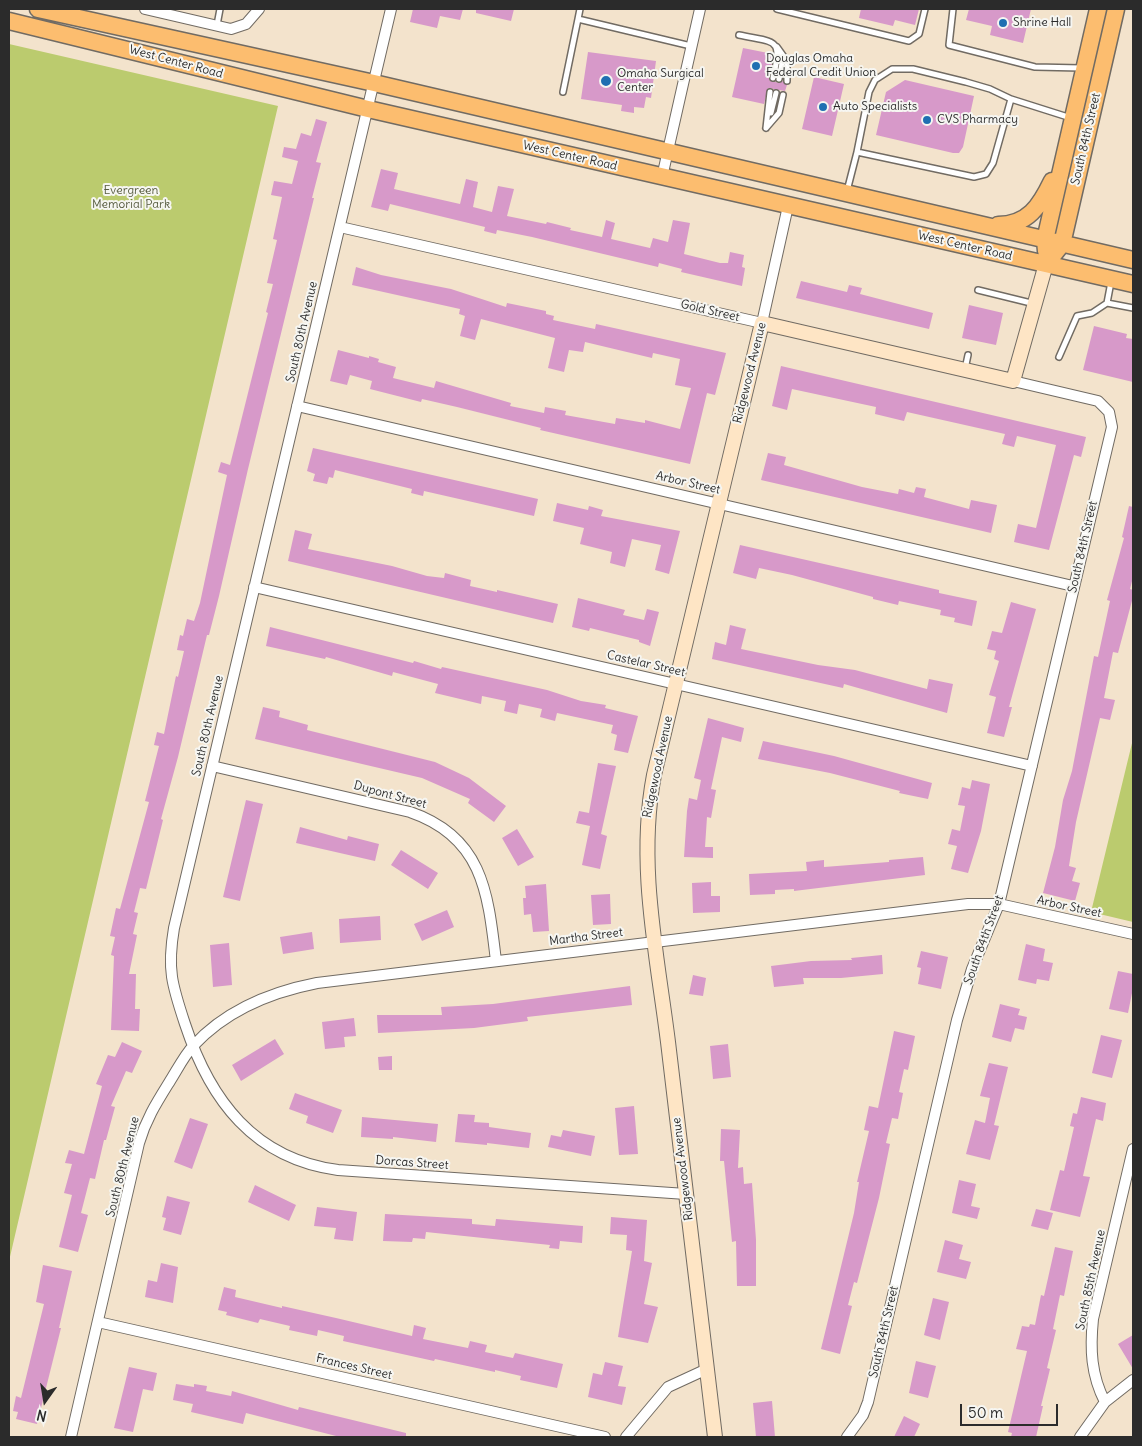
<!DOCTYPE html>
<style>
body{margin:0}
#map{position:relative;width:1142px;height:1446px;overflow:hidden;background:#f3e3cc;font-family:Delius,sans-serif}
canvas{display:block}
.frame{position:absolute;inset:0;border:10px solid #2b2b2b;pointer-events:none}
.north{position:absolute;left:20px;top:1376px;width:50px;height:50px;-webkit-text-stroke:4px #f6f6f2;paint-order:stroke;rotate:193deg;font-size:14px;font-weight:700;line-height:20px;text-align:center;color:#2b2b2b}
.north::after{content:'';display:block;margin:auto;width:18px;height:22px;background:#2b2b2b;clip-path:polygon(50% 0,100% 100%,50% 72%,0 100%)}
.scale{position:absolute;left:960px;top:1404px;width:98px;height:22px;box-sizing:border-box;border:2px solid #2b2b2b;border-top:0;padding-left:6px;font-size:15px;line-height:18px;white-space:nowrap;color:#2b2b2b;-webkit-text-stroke:4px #f6f6f2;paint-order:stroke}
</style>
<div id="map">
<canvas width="1142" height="1446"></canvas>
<div class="frame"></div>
<div class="north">N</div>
<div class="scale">50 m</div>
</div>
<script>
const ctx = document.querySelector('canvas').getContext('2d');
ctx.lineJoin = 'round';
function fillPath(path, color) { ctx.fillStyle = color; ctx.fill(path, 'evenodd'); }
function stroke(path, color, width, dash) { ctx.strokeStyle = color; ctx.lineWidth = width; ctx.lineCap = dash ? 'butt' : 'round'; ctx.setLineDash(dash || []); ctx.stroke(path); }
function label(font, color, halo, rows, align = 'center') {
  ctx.font = font + ' Delius,sans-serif'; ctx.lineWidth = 4; ctx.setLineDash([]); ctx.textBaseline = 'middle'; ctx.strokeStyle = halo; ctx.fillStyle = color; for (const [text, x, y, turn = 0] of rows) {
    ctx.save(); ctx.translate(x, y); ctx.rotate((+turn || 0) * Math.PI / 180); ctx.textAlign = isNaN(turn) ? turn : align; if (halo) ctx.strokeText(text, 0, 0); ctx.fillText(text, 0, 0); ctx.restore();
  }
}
const green = new Path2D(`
 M9,44L278,106L9,1261Z
 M1133,739V922L1091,912Z`);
const building = new Path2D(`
 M413,9H463L460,20L440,16L437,28L410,22Z
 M476,9H514L511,21L476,13Z
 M861,9H919L915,25L895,20L893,26L859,18Z
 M969,9H1031L1023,43L990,35L992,26L966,20Z
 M743,48L773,54L769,80L779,83L783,81L787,85L785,91L768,88L764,104L732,97Z
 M588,52L656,61L651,98L646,97L644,108L634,107V113L621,111L622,105L581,99Z
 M814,77L844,84L832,136L802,129Z
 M905,80L974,96L963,147L959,153H953L876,135L886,92Z
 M316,119L327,122L316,162L321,163L312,198H314L248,469L219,596L209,635H207L178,757L161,819L163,820L146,889L140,888L134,912L138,913L133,934L137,935L129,974H136L135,1009H140L139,1031L111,1030L114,956L111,955L115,937L110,936L116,908L120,909L149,802L145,801L159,746L154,745L157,732L164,734L176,676L178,677L184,651L177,650L180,635L183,636L187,619L194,621L200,603L227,475L218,472L221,462L230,465L268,313L266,312L273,284L267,283L277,240L273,239L282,197L271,195L274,181L292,184L298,161L282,157L284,147L296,149L301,133L311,136Z
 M381,169L398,173L394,189L460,204L466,179L478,182L473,207L492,212L498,186L514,189L507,216L546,224L547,222L571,228L570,230L602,237L606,220L615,223L611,239L650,248L653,238L668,242L673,220L690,223L684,254L720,263H728L730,252L744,255L742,267L745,268L742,286L681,272L682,269L659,263L658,267L532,237L497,230L496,234L484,231L485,227L390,204L388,211L371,207Z
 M356,267L381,275L451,289L506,307L507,303L546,311V314L554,316L553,320L595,329L596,324L726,353L715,395L707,393L690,464L540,430L541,428L457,407L422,399L421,402L370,389L372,381L350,375L347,385L330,381L338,350L369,358V356L379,359L378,362L396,367L393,378L434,388L436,381L511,403L510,406L544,413L545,407L566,411L565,415L615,424L616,418L645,423V420L680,429L691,388L675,385L680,359L653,353L652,358L585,342L583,352L569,350L564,372L548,368L555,338L481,319L475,340L460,336L465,316L459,314L460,309L352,285Z
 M801,281L847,292L849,285L862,288L860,294L933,313L929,329L796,298Z
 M969,305L1003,313L996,345L962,338Z
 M1094,326L1127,334L1126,338L1133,339V382L1083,370Z
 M781,366L1086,437L1081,457L1074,455L1049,550L1014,542L1018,524L1036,528L1056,445L1017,436L1014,447L1002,444L1005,434L907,412L904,421L875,414L876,407L792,389L787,410L772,406Z
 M313,448L538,499L534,516L424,491L423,496L411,493L412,489L335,470L333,478L329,477L327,484L313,481L315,474L307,471Z
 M768,453L786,457L784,465L862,487L898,494L899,489L914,493L916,487L926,489L924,497L969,509L971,500L997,505L991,533L761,480Z
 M557,503L588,510L589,506L603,510L601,516L680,531L669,574L655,570L661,545L632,539L625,567L610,563L612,552L580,544L584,528L553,521Z
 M1129,506L1133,507V577L1130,589L1133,590V597L1118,653L1113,652L1104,698L1115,700L1110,720L1100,718L1076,822L1069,866L1076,868L1072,881L1080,883L1075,901L1043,893L1055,847L1063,800L1072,771L1094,656L1098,657L1110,601L1107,600L1124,538L1122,537Z
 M295,530L312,534L308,549L392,566L427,576L444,578L445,573L471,580L470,586L497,592V590L558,604L553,623L288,561Z
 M740,545L939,590V593L977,601L972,626L954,622L955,618L940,615L941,610L899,601L898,605L873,599V597L792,575L759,568L756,579L733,573Z
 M578,598L625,610L623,615L644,620L647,609L659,612L650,646L639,642V640L590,628L589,631L572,627Z
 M1011,602L1036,609L1009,707H1012L1004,737L987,733L996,697L989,695L999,661L994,659L996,651L987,649L992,631L1002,633Z
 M730,625L746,629L741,649L818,665L855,670L927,689L929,679L953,684L947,713L844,684L843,688L712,659L715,642L726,645Z
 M270,627L413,663L414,661L441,669L442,667L547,690L581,701L606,705L605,708L638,716L628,753L614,750L617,735L611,733L613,725L557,713L555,721L540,717L542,709L519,704L517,714L504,711L506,701L482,696L481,704L456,698L435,693L438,684L393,672L392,676L326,657L325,659L266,646Z
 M263,707L280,711L279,717L308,725L307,730L435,762L469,778L506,806L494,822L468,803L470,799L422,778L255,739Z
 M708,718L744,728L741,742L722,737L711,789L716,790L711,818L707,817L705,847H713V858L684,857L687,811L689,798L697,800L701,780L694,778Z
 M763,741L834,756L932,783L928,799L899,793L900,791L830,773L758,759Z
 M598,763L616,766L601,834L607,836L600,869L582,865L590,826L576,823L579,811L589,813Z
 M972,780L990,784L981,831L968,873L951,869L957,846L948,844L952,829L960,831L965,806L958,805L962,787L970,789Z
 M246,800L263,804L240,901L223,897Z
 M300,827L347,840L348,836L379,844L375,861L296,843Z
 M517,829L534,857L518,866L502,838Z
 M401,850L438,873L428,889L391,865Z
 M923,857L925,875L794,891V889L775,890V894L750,895L749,874L807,871L806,862L824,860V867L889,862V860Z
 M711,882V896H720V912L693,913L692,883Z
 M546,884L549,931L533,932L531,914L524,915L523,898H526L525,886Z
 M610,894L611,924L593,925L591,895Z
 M447,910L454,927L422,941L414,924Z
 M380,916L381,940L340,943L339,919Z
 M312,932L314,949L283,954L280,937Z
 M229,943L232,985L213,987L210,945Z
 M1026,944L1045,949L1043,961L1053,963L1049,981L1037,979L1036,984L1018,980Z
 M921,951L948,957L941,989L918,984L921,968L917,967Z
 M882,955L883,974L841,978H803L804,984L774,987L771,966L811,961L852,960L851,958Z
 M1118,971L1133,974V988L1128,1013L1109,1009Z
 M693,975L706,978L703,996L689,994Z
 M630,986L632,1005L527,1017L528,1021L474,1028L378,1033L377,1015H442L441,1007L493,1004Z
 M1000,1004L1020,1009L1018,1015L1027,1017L1024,1030L1015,1028L1011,1042L992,1037Z
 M354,1018L356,1036L344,1037L345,1047L325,1049L322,1022Z
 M894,1031L915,1036L908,1070L904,1069L899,1092L903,1093L898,1119L892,1118L886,1143L890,1144L879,1198L857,1283L854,1282L848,1305L852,1306L840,1354L821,1349L854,1213L859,1182H857L869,1131L864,1130L869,1106L878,1108Z
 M1101,1035L1122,1040L1112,1078L1092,1073Z
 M275,1039L284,1054L241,1081L232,1065Z
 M122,1042L142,1051L132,1073L126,1071L111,1106L115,1107L106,1140H104L95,1179L90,1178L81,1213L88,1215L78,1252L59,1247L72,1195L64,1193L72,1164L65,1163L69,1150L84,1154L102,1086L96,1084L108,1055L115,1057Z
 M728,1044L731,1077L713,1079L710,1046Z
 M392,1056V1070H379L378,1057Z
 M989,1063L1008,1067L994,1125L999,1126L990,1160L966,1154L975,1120L985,1123L990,1098L980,1096Z
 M295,1093L342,1110L333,1133L306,1123L308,1116L289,1109Z
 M1081,1097L1106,1103L1103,1121L1096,1119L1083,1176L1090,1177L1080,1217L1050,1210L1060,1170L1064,1171L1074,1127L1070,1126L1073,1113L1077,1114Z
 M634,1106L638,1154L619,1155L615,1108Z
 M458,1114L475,1115L474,1122L489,1123V1127L531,1133L529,1148L487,1143V1145L455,1142Z
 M362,1117L438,1124L436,1142L393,1137V1139L361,1137Z
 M190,1118L208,1124L192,1169L174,1162Z
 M721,1129L740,1130L738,1168L743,1167L744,1184L752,1183L756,1240V1286H737L736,1241L732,1242L724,1161H720Z
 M563,1130L595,1136L591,1156L548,1147L551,1135L561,1137Z
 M959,1180L976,1184L971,1206L980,1208L977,1219L952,1213Z
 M255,1185L296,1205L289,1221L248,1202Z
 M167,1196L190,1202L181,1235L163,1230L166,1218L162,1217Z
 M317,1207L357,1212L353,1241L334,1239L336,1228L314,1226Z
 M1036,1209L1053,1213L1048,1230L1031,1226Z
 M385,1214L472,1219V1224L495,1226L496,1219L583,1226L582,1243L560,1241L559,1249L549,1248L550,1245L426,1232L425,1239L413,1238L412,1242L383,1241Z
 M611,1217L647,1220L644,1261L652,1263L644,1304L658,1307L648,1343L618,1337L632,1251L626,1250L627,1235L610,1234Z
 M945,1240L963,1245L959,1259L971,1262L966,1279L937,1272Z
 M1055,1247L1073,1251L1064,1296L1060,1295L1053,1329L1056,1330L1047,1368L1050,1369L1041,1406H1043L1036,1437H1011L1012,1433L1008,1432L1027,1351L1016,1349L1022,1326L1029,1327L1030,1324L1035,1325L1041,1295L1044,1296Z
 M161,1263L178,1267L173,1303L145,1297L148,1280L157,1282Z
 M43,1265L72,1271L59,1328H61L37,1424L16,1419L18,1412L13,1411L16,1396L21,1398L44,1304L36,1302Z
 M224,1287L236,1290L235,1297L282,1308V1306L336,1318L412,1336L414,1325L426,1328L423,1339L468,1348L470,1341L487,1345L485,1352L513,1358L515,1353L563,1364L557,1388L520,1380L521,1376L495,1370V1372L435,1359L434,1361L343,1341L344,1336L318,1330L317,1336L289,1330L290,1326L260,1319L258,1323L226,1315L227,1312L218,1310Z
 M933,1298L949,1302L940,1340L924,1335Z
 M1133,1335V1369L1118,1344Z
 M916,1361L936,1366L928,1398L909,1393Z
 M605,1362L623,1366L618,1386L626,1387L622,1405L588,1397L593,1373L602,1375Z
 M129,1367L157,1373L153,1391L143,1389L133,1432L114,1428Z
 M176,1384L194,1387V1384L207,1386L206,1391L231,1396L232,1391L298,1410L299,1407L406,1433V1437H340L246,1413L243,1424L191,1412L193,1404L173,1400Z
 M772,1401L775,1437H756L753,1403Z
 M904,1416L920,1424L914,1437H894Z`);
const lane = new Path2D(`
 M580,9L578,19L691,46
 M777,9L909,41L919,34L925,9
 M953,9L949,45L1035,67L1081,68
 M217,25L220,9
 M739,35C776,43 783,37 773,78
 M777,47L787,61V81
 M779,79L783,58L780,53
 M563,92L578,19
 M771,113L776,93
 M766,128L779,113L783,95
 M766,128L770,92
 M857,152L869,92L875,80L892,69H913L966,82L990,89L1011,99
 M847,191L857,152L974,177L986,174L993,163L1011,99L1071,118
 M978,290L1035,304
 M1107,303L1133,308
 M1059,357L1077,316L1092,313L1107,303L1111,282
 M965,369L968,355`);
const street = new Path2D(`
 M145,9L231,29L246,24L259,9
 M391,9L174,928C167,969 172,985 185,1024C210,1100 254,1159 338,1170L686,1194
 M662,177L700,9
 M340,227L762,323L788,206
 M297,406L1073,586
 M254,587L1032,766
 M212,766L410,812C483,837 488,893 496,961
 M98,1322L605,1437
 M1105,1402C1091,1375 1090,1349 1093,1319L1133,1149
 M71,1437L139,1143C146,1119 157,1102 170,1081C177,1070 184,1056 193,1046C225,1011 271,992 317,983L968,904H999L1133,934
 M626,1437L668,1387L707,1369
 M847,1437L863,1415L868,1402L957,1020L972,969L999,904L1112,427L1109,412L1098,401L1013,381
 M1080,1437L1105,1402L1133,1380`);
const secondary = new Path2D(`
 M715,1437C699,1306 684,1174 668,1042C657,954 637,864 654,775L762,323L1013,381L1046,264`);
const primary = new Path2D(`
 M38,9L374,83L1133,260
 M9,21L368,109L1133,284
 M998,225C1028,225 1040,206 1052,181
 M1046,251L1045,240L1098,9
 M1046,264L1062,244L1116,9`);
const markers = [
 [1003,23,5,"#1f6fb2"],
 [756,66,5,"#1f6fb2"],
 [606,81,6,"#1f6fb2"],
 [823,107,5,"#1f6fb2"],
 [927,120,5,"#1f6fb2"]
];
const poiNames = [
 ["Shrine Hall",1013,23],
 ["Douglas Omaha",766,59],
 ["Federal Credit Union",766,73],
 ["Omaha Surgical",617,74],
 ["Center",617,88],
 ["Auto Specialists",833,107],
 ["CVS Pharmacy",937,120]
];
const streetNames = [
 ["West Center Road",176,62,15],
 ["South 84th Street",1086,139,-77],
 ["West Center Road",570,156,13],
 ["West Center Road",965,246,13],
 ["Gold Street",710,311,13],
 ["South 80th Avenue",302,332,-77],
 ["Ridgewood Avenue",750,373,-76],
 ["Arbor Street",688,483,13],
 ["South 84th Street",1083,547,-77],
 ["Castelar Street",646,664,13],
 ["South 80th Avenue",208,726,-77],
 ["Ridgewood Avenue",658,767,-78],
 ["Dupont Street",390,795,15],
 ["Arbor Street",1069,907,12],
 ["Martha Street",586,937,-7],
 ["South 84th Street",984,940,-70],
 ["Dorcas Street",412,1163,4],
 ["South 80th Avenue",123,1167,-76],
 ["Ridgewood Avenue",683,1169,-97],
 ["South 85th Avenue",1091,1280,-78],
 ["South 84th Street",884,1332,-77],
 ["Frances Street",354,1367,13]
];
const parkNames = [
 ["Evergreen",131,191],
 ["Memorial Park",131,205]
];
fillPath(green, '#bbcb6e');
fillPath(building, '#d799c9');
stroke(lane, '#716b63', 8);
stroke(street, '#716b63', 12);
stroke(secondary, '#716b63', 16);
stroke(primary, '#716b63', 19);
stroke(lane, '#fff', 5);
stroke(street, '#fff', 10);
stroke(secondary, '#fee5c5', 14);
stroke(primary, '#fcbd6f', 16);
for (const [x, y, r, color] of markers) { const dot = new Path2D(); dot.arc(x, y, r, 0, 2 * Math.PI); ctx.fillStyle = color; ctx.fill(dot); stroke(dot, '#f6f6f2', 2); }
label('12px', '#2b2b2b', '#f6f6f2', poiNames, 'left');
label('12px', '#2b2b2b', '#f6f6f2', streetNames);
label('12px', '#565b3f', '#f6f6f2', parkNames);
</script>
